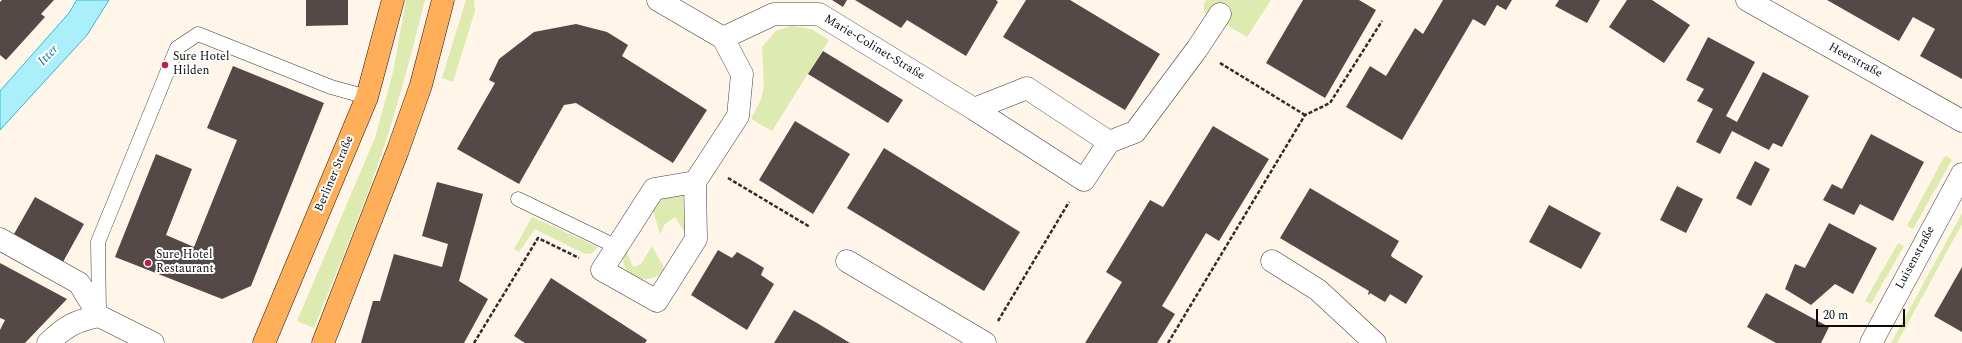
<!DOCTYPE html>
<meta charset="utf-8">
<style>
body{margin:0}
#map{position:relative;width:1962px;height:343px;overflow:hidden;background:#fff5e9;font-family:Spectral,serif}
canvas{display:block}
.scale{position:absolute;left:1816px;top:309px;width:89px;height:18px;box-sizing:border-box;border:2px solid #0b0b0b;border-top:0;padding-left:5px;font-size:12px;line-height:14px;white-space:nowrap;color:#0b0b0b;-webkit-text-stroke:3px #fff;paint-order:stroke}
</style>
<div id="map">
<canvas width="1962" height="343"></canvas>
<div class="scale">20 m</div>
</div>
<script>
const ctx = document.querySelector('canvas').getContext('2d');
ctx.lineJoin = 'round';
function fillPath(path, color) { ctx.fillStyle = color; ctx.fill(path, 'evenodd'); }
function stroke(path, color, width, dash) { ctx.strokeStyle = color; ctx.lineWidth = width; ctx.lineCap = dash ? 'butt' : 'round'; ctx.setLineDash(dash || []); ctx.stroke(path); }
function label(font, color, halo, rows, align = 'center') {
  ctx.font = font + ' Spectral,serif'; ctx.lineWidth = 4; ctx.setLineDash([]); ctx.textBaseline = 'middle'; ctx.strokeStyle = halo; ctx.fillStyle = color; for (const [text, x, y, turn = 0] of rows) {
    ctx.save(); ctx.translate(x, y); ctx.rotate((+turn || 0) * Math.PI / 180); ctx.textAlign = isNaN(turn) ? turn : align; if (halo) ctx.strokeText(text, 0, 0); ctx.fillText(text, 0, 0); ctx.restore();
  }
}
const green = new Path2D(`
 M406,0H425C413,47 401,94 386,141C365,204 339,266 314,328L297,321L375,138L393,72Z
 M466,0H474L475,11L453,82L442,78Z
 M1206,0H1271L1247,37L1204,12V4Z
 M791,26L811,29L829,40L772,131L751,119L761,99L764,86L762,47L776,31Z
 M1947,156L1952,160L1913,229L1907,226L1944,157Z
 M679,192L683,196L686,234L675,217L665,224L660,234L651,204L659,196Z
 M1962,213V224L1897,343H1891Z
 M532,217L598,247L591,254L583,253L535,229L519,252L514,249Z
 M1898,243L1904,246L1871,304L1865,301Z
 M652,246L664,268C658,284 630,282 624,265C622,259 624,253 625,247L633,267L641,264Z`);
const water = new Path2D(`
 M77,0H109L87,35L0,130V91L69,13Z`);
const building = new Path2D(`
 M2,0H54L41,14L45,17L6,60L0,55V2Z
 M306,0H348V25L306,26Z
 M832,0H847L843,7Z
 M855,0H996L998,2L966,56L907,20L901,28Z
 M1026,0H1070L1160,54L1125,110L1003,37Z
 M1303,0H1359L1376,10L1325,98L1266,63Z
 M1443,0H1512L1506,10L1497,5L1485,26L1473,19L1402,140L1346,107L1370,66L1386,76L1415,28L1423,34Z
 M1559,0H1600L1587,23L1555,6Z
 M1627,0H1652L1690,25L1664,63L1609,27Z
 M1827,0H1962V79L1920,56L1935,29L1913,17L1899,41Z
 M576,24L607,32L628,45L622,56L707,110L673,163L576,103L564,105L519,184L457,149L495,83L489,80L499,59L534,32Z
 M1708,37L1755,62L1726,116L1737,122L1763,72L1809,96L1782,147L1773,143L1769,150L1732,131L1720,154L1696,142L1713,109L1697,101L1704,89L1686,80Z
 M823,51L903,100L888,123L808,74Z
 M233,66L324,103L251,286L222,299L115,257L156,154L192,169L166,235L194,247L237,140L207,128Z
 M795,121L850,154L813,214L759,180Z
 M1213,126L1269,159L1219,241L1206,233L1162,306L1175,314L1157,343H1085L1122,282L1106,272L1150,200L1163,207Z
 M1871,134L1924,162L1893,221L1860,204L1854,215L1823,200L1832,184L1842,189Z
 M884,148L1020,232L984,291L847,208Z
 M1755,161L1770,169L1751,206L1736,198Z
 M437,182L483,194L459,281L488,299L464,343H361L373,301H380L394,254L442,267L448,244L422,236Z
 M1677,186L1703,199L1686,233L1660,220Z
 M1310,188L1399,241L1391,255L1392,257L1423,276L1406,304L1390,294L1385,302L1370,293L1369,295L1368,294L1369,291L1280,238Z
 M35,197L84,224L63,262L14,234Z
 M1549,205L1601,233L1581,269L1529,242Z
 M1829,223L1877,248L1853,294L1835,284L1811,305L1785,289L1795,264L1805,268Z
 M718,250L732,258L737,252L751,260L764,268L761,275L774,284L747,330L691,295Z
 M0,263L67,299L25,343H0V330L5,320L0,318Z
 M1962,267V332L1934,316Z
 M551,278L647,340L645,343H525L514,336Z
 M1766,293L1829,327L1821,343H1776L1747,327Z
 M794,310L817,323L850,343H774Z`);
const path = new Path2D(`
 M1220,63L1305,115
 M728,178L810,227
 M998,321L1069,202
 M474,343L538,238L579,258
 M1168,343L1305,115L1330,103L1382,21`);
const service = new Path2D(`
 M518,199L617,247
 M99,313L98,242L177,48L198,34L331,87L367,97`);
const minor = new Path2D(`
 M658,0L723,38L774,14H819L974,109L1084,180L1109,142L1027,88L974,109
 M1747,0L1962,121
 M1109,142L1135,132L1197,49L1220,14
 M695,182L654,189L602,270L657,301L696,239L695,182L738,116L742,74L723,38
 M0,239L79,283L99,316L153,343
 M847,261L985,343
 M1272,261L1318,290L1375,343
 M48,343C66,326 75,321 99,316
 M1871,343L1962,174`);
const primary = new Path2D(`
 M264,343L367,97L393,0
 M323,343L398,150L421,85L443,0`);
const markers = [
 [165,65,4,"#c31c4c"],
 [148,263,4,"#c31c4c"]
];
const streetNames = [
 ["Marie-Colinet-Straße",874,48,31],
 ["Heerstraße",1855,61,29],
 ["Berliner Straße",335,174,-67],
 ["Luisenstraße",1916,258,-62]
];
const poiNames = [
 ["Sure Hotel",173,58],
 ["Hilden",173,72],
 ["Sure Hotel",156,256],
 ["Restaurant",156,270]
];
const waterNames = [
 ["Itter",49,56,-47]
];
fillPath(green, '#ddebb1');
fillPath(water, '#aaeffa');
stroke(water, '#2dbbd5', 1);
fillPath(building, '#544947');
stroke(service, '#3e3e3e', 15);
stroke(minor, '#3e3e3e', 23);
stroke(primary, '#1c1c1c', 23);
stroke(path, '#2d2d2d', 2.5, [4, 2]);
stroke(service, '#fff', 14);
stroke(minor, '#fff', 22);
stroke(primary, '#ffae59', 22);
for (const [x, y, r, color] of markers) { const dot = new Path2D(); dot.arc(x, y, r, 0, 2 * Math.PI); ctx.fillStyle = color; ctx.fill(dot); stroke(dot, '#fff', 1.5); }
label('12px', '#0b0b0b', '#fff', streetNames);
label('12px', '#0b0b0b', '#fff', poiNames, 'left');
label('italic 13px', '#0e809c', '#fff', waterNames);
</script>
